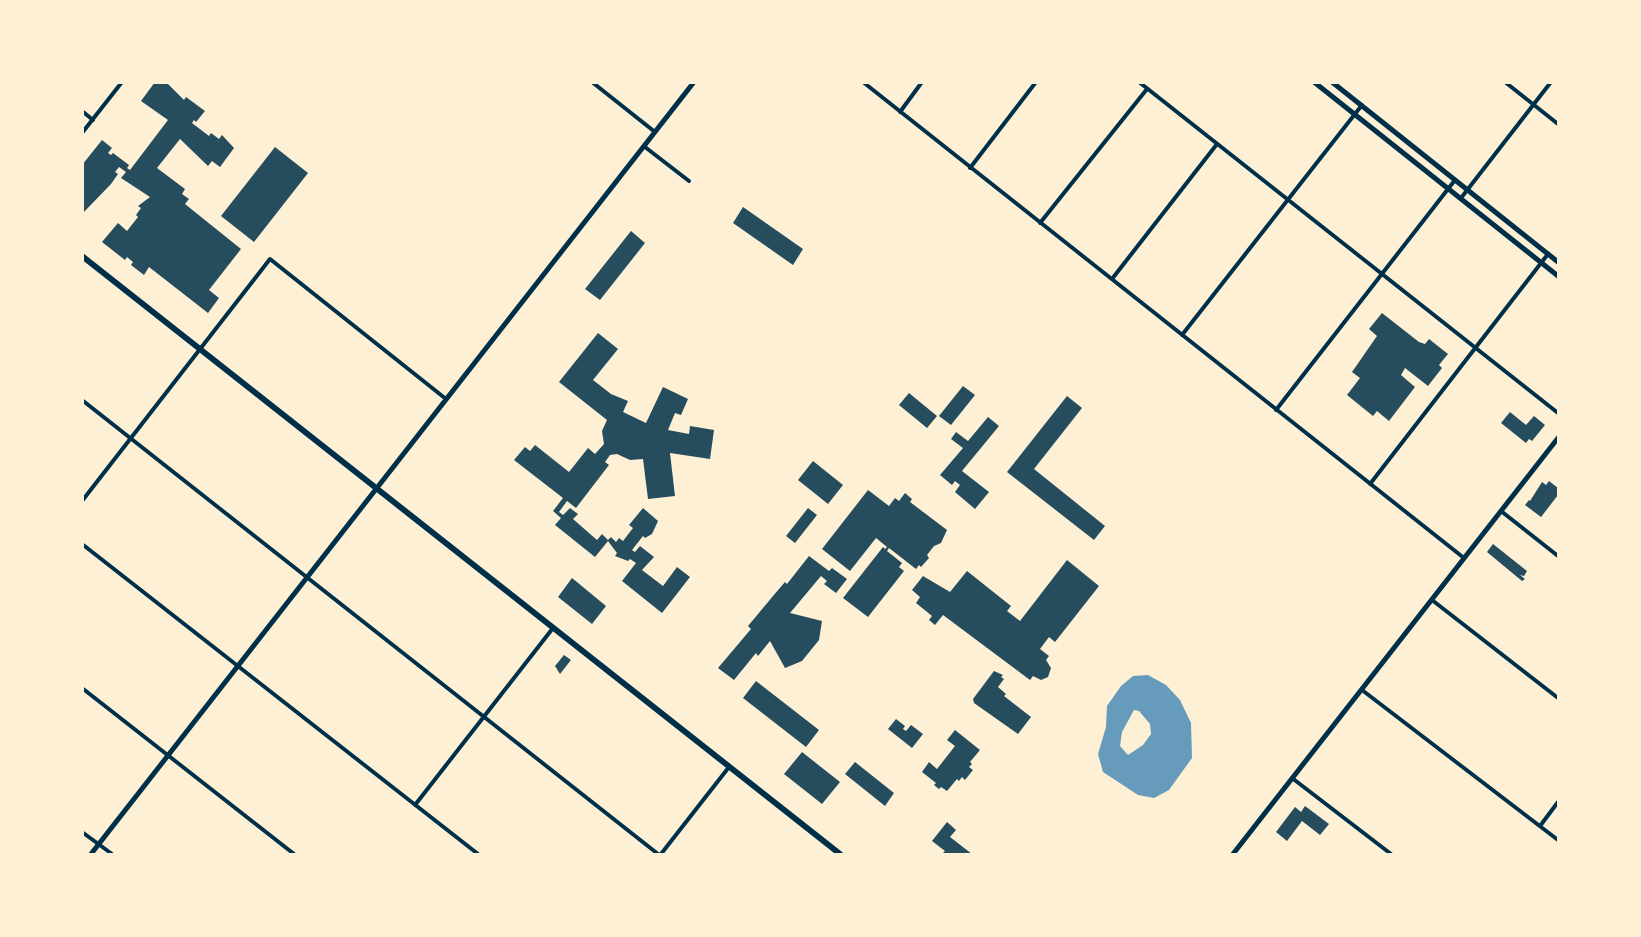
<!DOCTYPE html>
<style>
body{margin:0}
#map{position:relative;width:1641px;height:937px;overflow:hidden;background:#fdf0d5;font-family:"Fira Sans Condensed",sans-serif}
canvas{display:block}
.frame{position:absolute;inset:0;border:84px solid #fdf0d5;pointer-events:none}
</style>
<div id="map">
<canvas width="1641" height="937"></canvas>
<div class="frame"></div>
</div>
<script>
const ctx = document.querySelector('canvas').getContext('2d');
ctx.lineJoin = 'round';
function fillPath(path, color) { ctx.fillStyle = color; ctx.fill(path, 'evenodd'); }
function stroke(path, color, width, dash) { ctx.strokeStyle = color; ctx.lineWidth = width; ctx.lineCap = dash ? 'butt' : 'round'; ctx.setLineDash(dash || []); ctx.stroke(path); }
const water = new Path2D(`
 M1148,675L1166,685L1180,700L1191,723L1192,758L1169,790L1154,798L1138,795L1103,772L1098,754L1106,727L1107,706L1121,686L1133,676ZM1134,710L1139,711L1150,724L1151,734L1143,745L1128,755L1120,746L1122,732Z`);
const building = new Path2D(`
 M155,82H166L184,100L186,97L205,111L196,122L194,120L192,123L209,136L211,133L219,139L222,135L234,148L220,167L212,161L208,166L180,139L157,168L185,189L182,194L189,199L185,204L241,249L209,290L219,298L208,313L149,267L144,275L131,265L133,262L127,257L125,260L102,242L118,223L127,231L138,217L136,215L141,208L138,206L150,197L121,178L126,172L119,167L115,172L118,174L111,184L82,214V165L102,140L112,148L108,153L111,155L113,153L129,165L127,168L130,170L168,120L141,101Z
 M275,147L308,173L254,242L221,216Z
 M743,207L803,249L793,265L733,223Z
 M631,231L645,243L600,300L585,289Z
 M1382,313L1419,342L1425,344L1429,339L1448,354L1439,365L1442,368L1428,386L1405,368L1401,375L1415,387L1389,421L1377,411L1373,416L1347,395L1360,378L1352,372L1377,336L1369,329Z
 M598,333L618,349L593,380L611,394L628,401L623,412L646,423L663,387L688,399L681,415L675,413L668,430L689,434L690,426L714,430L710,459L670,453L675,496L648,499L643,459L630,460L617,454L610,455L605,462L609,465L576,508L567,501L559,512L563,515L570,508L578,514L573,519L597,540L602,534L608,540L611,537L616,542L619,538L623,541L633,528L629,525L643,508L658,521L652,534L645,538L643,536L632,550L635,552L640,546L654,557L642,570L663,586L677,567L690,577L662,613L622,581L636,563L630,559L628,561L615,556L617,553L608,541L595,557L555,525L561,518L553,511L563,498L514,460L525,447L530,451L535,445L569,472L588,448L595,454L604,444L602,431L607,420L559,382Z
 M963,386L975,395L951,425L939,416Z
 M909,393L937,416L927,428L899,405Z
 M1067,396L1082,408L1034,469L1105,526L1094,540L1007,472Z
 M1510,412L1526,425L1534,416L1545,425L1532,441L1529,439L1526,443L1501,423Z
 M988,417L999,426L962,471L989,492L975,509L955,492L960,485L955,481L952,485L940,475L963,448L951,439L956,432L968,441Z
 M813,461L843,485L828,504L798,480Z
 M1549,481L1558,488V495L1541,517L1525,505L1529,500L1530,501L1542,482L1546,485Z
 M868,490L889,506L895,498L899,501L905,493L912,499L910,502L947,530L941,543L934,546L927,555L929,558L921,567L919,565L916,569L889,548L887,551L902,563L899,567L904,571L868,617L843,598L883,547L885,549L887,547L876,538L850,571L822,549Z
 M808,508L817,515L795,543L786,536Z
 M1493,544L1527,571L1524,576L1520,575L1525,579L1522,581L1487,552Z
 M809,556L829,571L832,568L847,579L836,593L824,584L827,581L821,576L790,613L822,621L819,640L802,661L785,668L770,641L758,656L756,653L734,680L718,668L751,629L748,626L773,596L785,582L787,584Z
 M1067,560L1099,586L1055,642L1049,637L1040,649L1049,656L1046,660L1051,668L1048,677L1041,680L1033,676L1030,680L943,615L935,625L929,620L932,616L916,603L920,597L912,590L923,576L950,592L967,571L1011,606L1007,611L1020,621Z
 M572,578L606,606L592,624L558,597Z
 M564,655L571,660L560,674L555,666Z
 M994,671L1003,675L1001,677L1004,679L998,687L1006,694L1004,696L1031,717L1018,734L974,703L973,699Z
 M756,681L819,730L806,747L743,698Z
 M896,719L905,726L903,729L906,731L911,725L923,734L912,748L888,729Z
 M955,730L980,750L970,762L972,764L969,767L973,770L965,780L962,777L959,781L957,779L947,791L941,787L939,789L934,785L936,783L922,772L929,762L937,769L955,746L947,740Z
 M802,752L840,782L822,804L784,774Z
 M855,762L894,793L885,806L845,774Z
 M1305,806L1329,824L1320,835L1302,821L1287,841L1276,832L1295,807L1301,812Z
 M947,822L956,830L950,837L972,854H942L945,851L932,841Z`);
const minor = new Path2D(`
 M592,82L655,132
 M863,82L1464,558
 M1139,82L1558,413
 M1505,82L1558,124
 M82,111L93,120
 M900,112L922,82
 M82,133L122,82
 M645,147L689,181
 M970,168L1036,82
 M1461,198L1551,82
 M1040,223L1147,89
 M1112,279L1217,144
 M1182,335L1362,105
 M82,400L658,854
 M1276,410L1455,180
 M1370,484L1548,254
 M82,501L270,259L446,399
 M1501,511L1558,556
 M82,544L478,854
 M1432,600L1558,698
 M82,688L294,854
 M1362,690L1558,840
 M1292,778L1391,854
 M415,805L553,628
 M1540,826L1558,802
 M82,832L112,854
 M661,854L729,767`);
const tertiary = new Path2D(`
 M1314,82L1558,276
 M1332,82L1558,262
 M91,854L694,82
 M1233,854L1558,438`);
const secondary = new Path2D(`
 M82,256L840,854`);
fillPath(water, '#669bbc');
fillPath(building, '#264d5e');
stroke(minor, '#003049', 4);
stroke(tertiary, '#003049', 5);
stroke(secondary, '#003049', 6);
</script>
